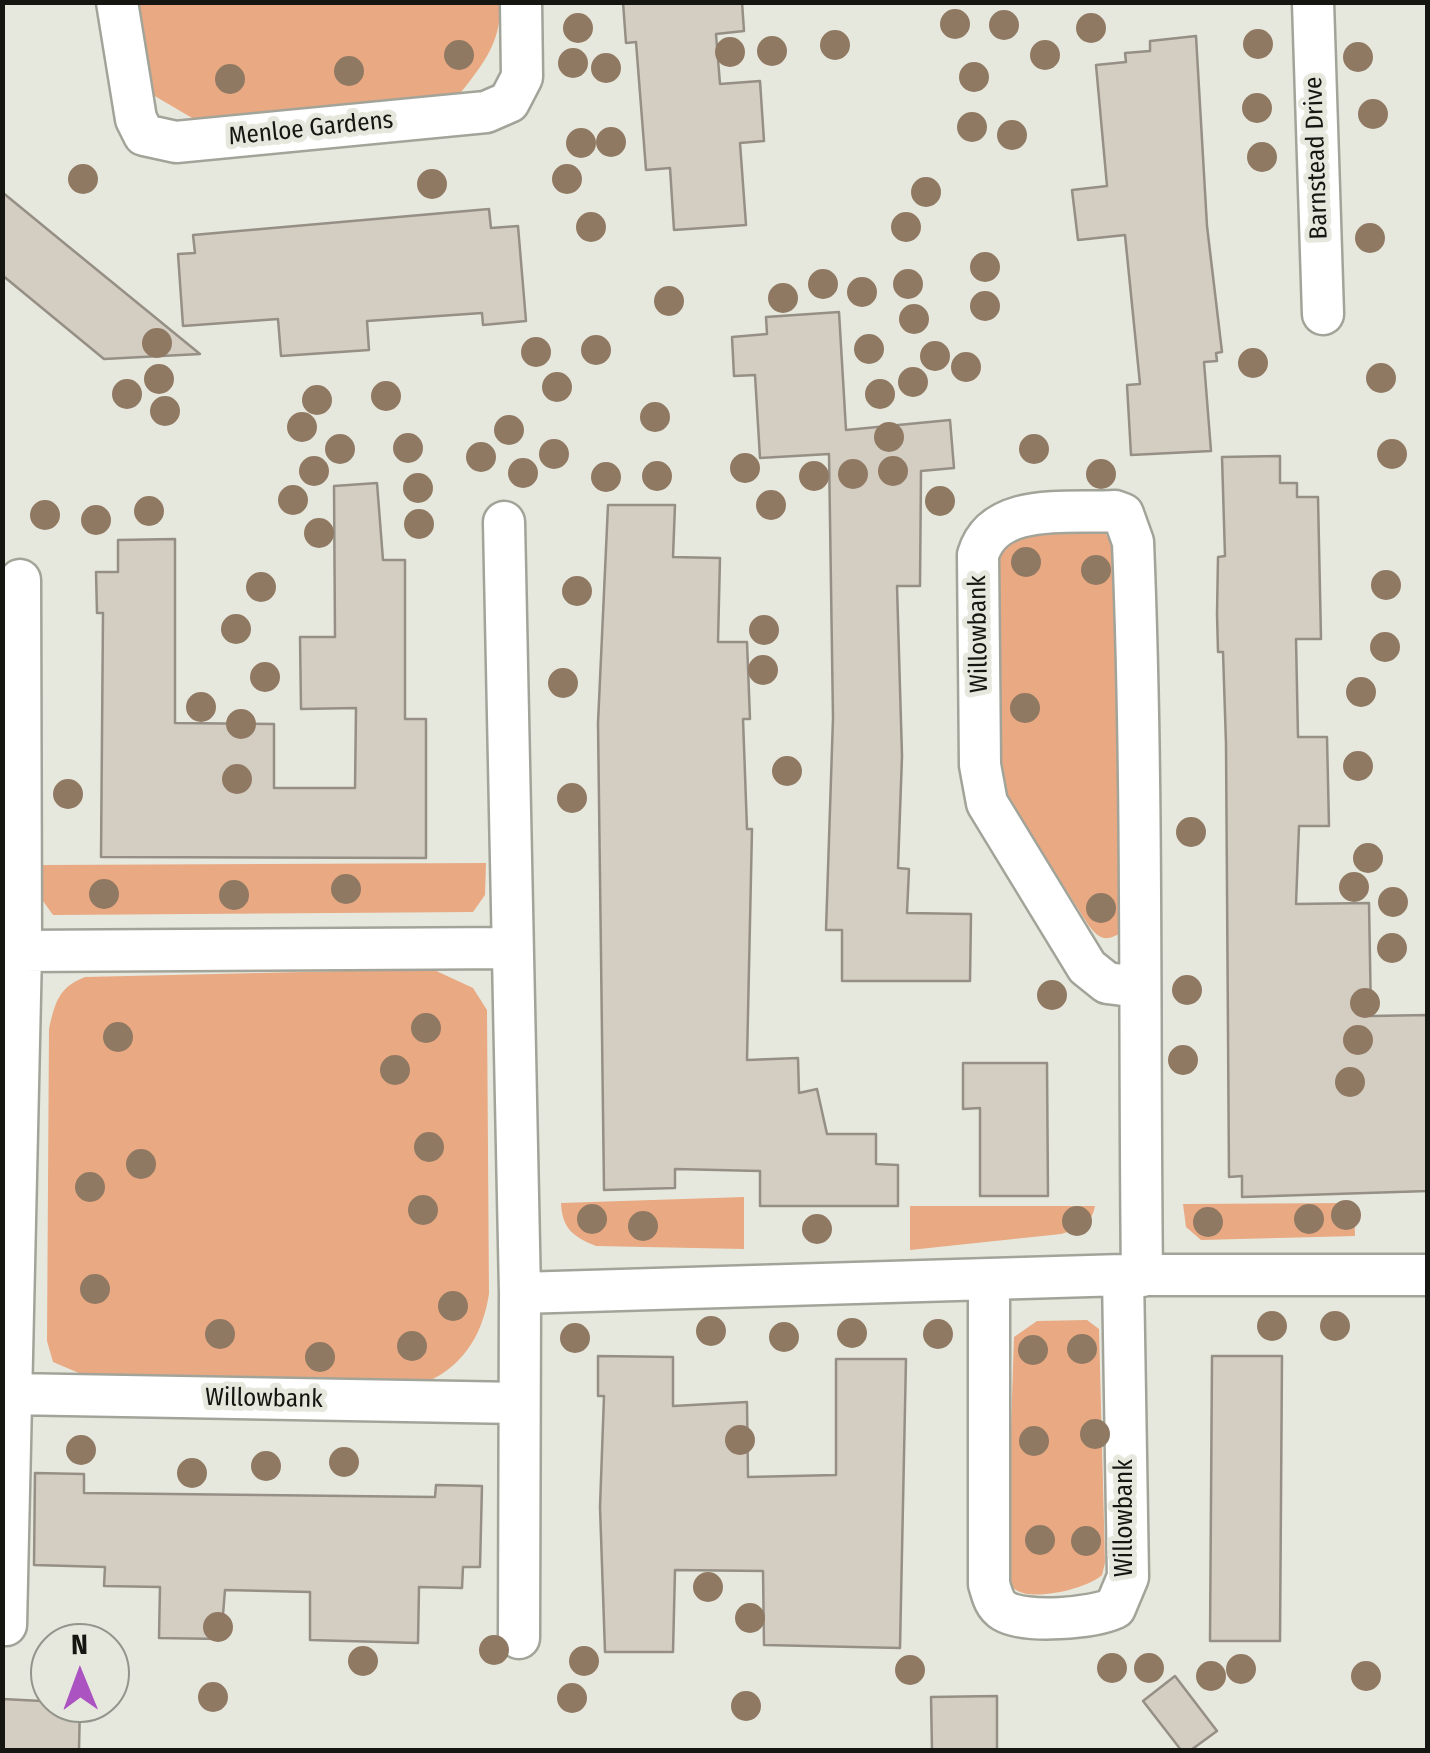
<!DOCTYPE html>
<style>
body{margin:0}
#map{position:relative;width:1430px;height:1753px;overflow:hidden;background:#e7e8dd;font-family:"Fira Sans Condensed",sans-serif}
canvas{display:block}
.frame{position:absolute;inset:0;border:5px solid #151511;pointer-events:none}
.north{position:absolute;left:30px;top:1623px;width:100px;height:100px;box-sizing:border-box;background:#e7e8dd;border:2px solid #93948b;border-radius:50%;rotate:359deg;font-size:28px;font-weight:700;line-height:40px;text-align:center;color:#151511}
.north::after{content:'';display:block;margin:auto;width:35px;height:45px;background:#aa53c1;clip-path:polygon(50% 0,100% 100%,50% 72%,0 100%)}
</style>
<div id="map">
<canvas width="1430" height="1753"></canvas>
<div class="frame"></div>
<div class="north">N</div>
</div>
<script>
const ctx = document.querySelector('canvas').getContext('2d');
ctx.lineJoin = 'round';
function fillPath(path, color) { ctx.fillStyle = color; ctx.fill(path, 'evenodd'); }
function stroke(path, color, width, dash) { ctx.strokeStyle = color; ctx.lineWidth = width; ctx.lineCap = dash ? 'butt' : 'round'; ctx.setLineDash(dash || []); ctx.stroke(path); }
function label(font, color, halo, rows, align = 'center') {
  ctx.font = font + ' "Fira Sans Condensed",sans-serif'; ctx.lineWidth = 10; ctx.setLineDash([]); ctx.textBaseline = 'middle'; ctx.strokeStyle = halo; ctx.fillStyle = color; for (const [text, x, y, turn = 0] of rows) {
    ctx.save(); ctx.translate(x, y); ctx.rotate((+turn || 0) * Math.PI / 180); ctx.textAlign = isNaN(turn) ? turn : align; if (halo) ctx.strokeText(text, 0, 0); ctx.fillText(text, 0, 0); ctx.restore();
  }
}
const green = new Path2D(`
 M138,3H500C502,44 480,68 455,100L199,122L153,95L146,82Z
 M1090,528L1106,534L1113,547L1121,900L1119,934C1104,942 1099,938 1089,926L1008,799L1001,775L999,549L1010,536Z
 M486,863L485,895L473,912L53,915L43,901V865Z
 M432,969L473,988L487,1010L489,1294C482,1338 461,1369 420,1385L86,1376L53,1362L47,1341L49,1029C55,1002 59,987 85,977Z
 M744,1197V1249L596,1246C574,1237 562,1229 561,1203Z
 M1354,1203L1355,1236L1201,1240L1186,1227L1183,1204Z
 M910,1206H1095C1091,1226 1079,1229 1061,1234L910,1250Z
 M1087,1320L1099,1329L1105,1563L1102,1575C1089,1588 1033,1602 1016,1590C1011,1587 1009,1581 1006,1577L1014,1337L1037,1321Z`);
const building = new Path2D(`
 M623,2H742L744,31L716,34L720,84L760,81L764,141L740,143L746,225L674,230L670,168L646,170L636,42L626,43Z
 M1196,36L1207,226L1222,352L1216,353L1217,361L1204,362L1211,451L1131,455L1127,385L1140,384L1125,235L1078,240L1072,190L1107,186L1096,65L1126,62L1125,53L1150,51V41Z
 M2,192L58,238L200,354L104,359L2,275Z
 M489,209L491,228L518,226L526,321L483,325L482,313L367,321L369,350L281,356L278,319L183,326L178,254L195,253L193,235Z
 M839,312L846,430L950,420L954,468L921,471L920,586H897L902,756L898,868L909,869L907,913L971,914L970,981H842V930H826L833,718L829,454L760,458L755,375L734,376L732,337L767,334L766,317Z
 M1280,456V483H1297V497H1318L1321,639H1296L1298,737H1327L1329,826H1299L1296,904L1369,903L1371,1016L1428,1015V1191L1242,1197V1176L1229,1177L1226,744L1223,652H1218L1217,614L1218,557L1225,556L1222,457Z
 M377,483L383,560H405V719H426V858L101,857L103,613H97L96,572H118V540L175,539V723L274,724V788H355L356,708L301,709L300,637H335L334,486Z
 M608,505H675L673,557L720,558L718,642H747L750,719H743L747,829H752L747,1060L798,1058L799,1093L817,1089L827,1134H876V1164L898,1165V1206H760V1171L675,1169V1188L604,1190L598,723Z
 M963,1063H1047L1048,1196H980V1108L963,1109Z
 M598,1356L673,1357V1406L747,1402L748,1477L836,1475V1359H906L900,1648L764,1645L763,1571L675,1570L673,1652H605L600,1507L604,1396H598Z
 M1212,1356H1282L1280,1641H1210Z
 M35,1473L84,1474V1493L435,1497L436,1485L482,1486L480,1567H463L462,1588L419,1587L418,1643L310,1640V1592L225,1590L221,1639L159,1638L160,1587L104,1586L105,1567L34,1565Z
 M1175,1676L1217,1731L1191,1750H1181L1143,1701Z
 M997,1696V1750H932L931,1697Z
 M3,1699L80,1703L79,1750H3Z`);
const street = new Path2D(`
 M117,2L136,119L144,135L176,142L486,112L509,102L522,77L521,2
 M1313,2L1323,314
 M504,522L520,1293L519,1638
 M21,951L512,948
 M1139,987L1107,983L1087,967L987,803L980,765L978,555C994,501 1068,514 1115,511L1123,514L1133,542C1143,787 1139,1031 1142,1276
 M989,1280V1584C992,1594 994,1605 1004,1611C1026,1624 1093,1618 1115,1608L1128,1577L1123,1275
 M520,1293L1123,1275H1428
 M11,1394L518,1403
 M6,1625L21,951L20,580`);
const trees = [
 [955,24],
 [1004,25],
 [578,28],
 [1091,28],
 [1258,44],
 [835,45],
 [772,51],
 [730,52],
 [459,55],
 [1045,55],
 [1358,57],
 [573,63],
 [606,68],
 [349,71],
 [974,77],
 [230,79],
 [1257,108],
 [1373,114],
 [972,127],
 [1012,135],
 [611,142],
 [581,143],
 [1262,157],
 [83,179],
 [567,179],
 [432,184],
 [926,192],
 [591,227],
 [906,227],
 [1370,238],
 [985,267],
 [823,284],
 [908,284],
 [862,292],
 [783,298],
 [669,301],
 [985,306],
 [914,319],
 [157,343],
 [869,349],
 [596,350],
 [536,352],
 [935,356],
 [1253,363],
 [966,367],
 [1381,378],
 [159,379],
 [913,382],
 [557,387],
 [127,394],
 [880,394],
 [386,396],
 [317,400],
 [165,411],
 [655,417],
 [302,427],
 [509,430],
 [889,437],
 [408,448],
 [340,449],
 [1034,449],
 [554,454],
 [1392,454],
 [481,457],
 [745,468],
 [314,471],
 [893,471],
 [523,473],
 [853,474],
 [1101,474],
 [657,476],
 [814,476],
 [606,477],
 [418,488],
 [293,500],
 [940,501],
 [771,505],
 [149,511],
 [45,515],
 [96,520],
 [419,524],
 [319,533],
 [1026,562],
 [1096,570],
 [1386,585],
 [261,587],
 [577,591],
 [236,629],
 [764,630],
 [1385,647],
 [763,670],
 [265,677],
 [563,683],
 [1361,692],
 [201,707],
 [1025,708],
 [241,724],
 [1358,766],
 [787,771],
 [237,779],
 [68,794],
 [572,798],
 [1191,832],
 [1368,858],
 [1354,887],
 [346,889],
 [104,894],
 [234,895],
 [1393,902],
 [1101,908],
 [1392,948],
 [1187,990],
 [1052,995],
 [1365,1003],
 [426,1028],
 [118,1037],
 [1358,1040],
 [1183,1060],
 [395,1070],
 [1350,1082],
 [429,1147],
 [141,1164],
 [90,1187],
 [423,1210],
 [1346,1215],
 [592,1219],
 [1309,1219],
 [1077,1221],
 [1208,1222],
 [643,1226],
 [817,1229],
 [95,1289],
 [453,1306],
 [1272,1326],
 [1335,1326],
 [711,1331],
 [852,1333],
 [220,1334],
 [938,1334],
 [784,1337],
 [575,1338],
 [412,1346],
 [1082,1349],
 [1033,1350],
 [320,1357],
 [1095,1434],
 [740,1440],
 [1034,1441],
 [81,1450],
 [344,1462],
 [266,1466],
 [192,1473],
 [1040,1540],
 [1086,1541],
 [708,1587],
 [750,1618],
 [218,1627],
 [494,1650],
 [363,1661],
 [584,1661],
 [1112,1668],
 [1149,1668],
 [1241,1669],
 [910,1670],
 [1211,1676],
 [1366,1676],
 [213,1697],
 [572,1698],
 [746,1706]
];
const streetNames = [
 ["Menloe Gardens",311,129,-6],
 ["Barnstead Drive",1317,158,-92],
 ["Willowbank",979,634,-91],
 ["Willowbank",264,1399,1],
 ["Willowbank",1125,1518,-90]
];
fillPath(green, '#e8a983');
fillPath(building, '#d3cdc2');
stroke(building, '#958f85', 2.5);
stroke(street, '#a2a499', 45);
stroke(street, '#fff', 40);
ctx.fillStyle = '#907963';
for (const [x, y] of trees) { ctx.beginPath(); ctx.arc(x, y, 15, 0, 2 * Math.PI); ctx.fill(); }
label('25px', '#151511', '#e7e8dd', streetNames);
</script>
